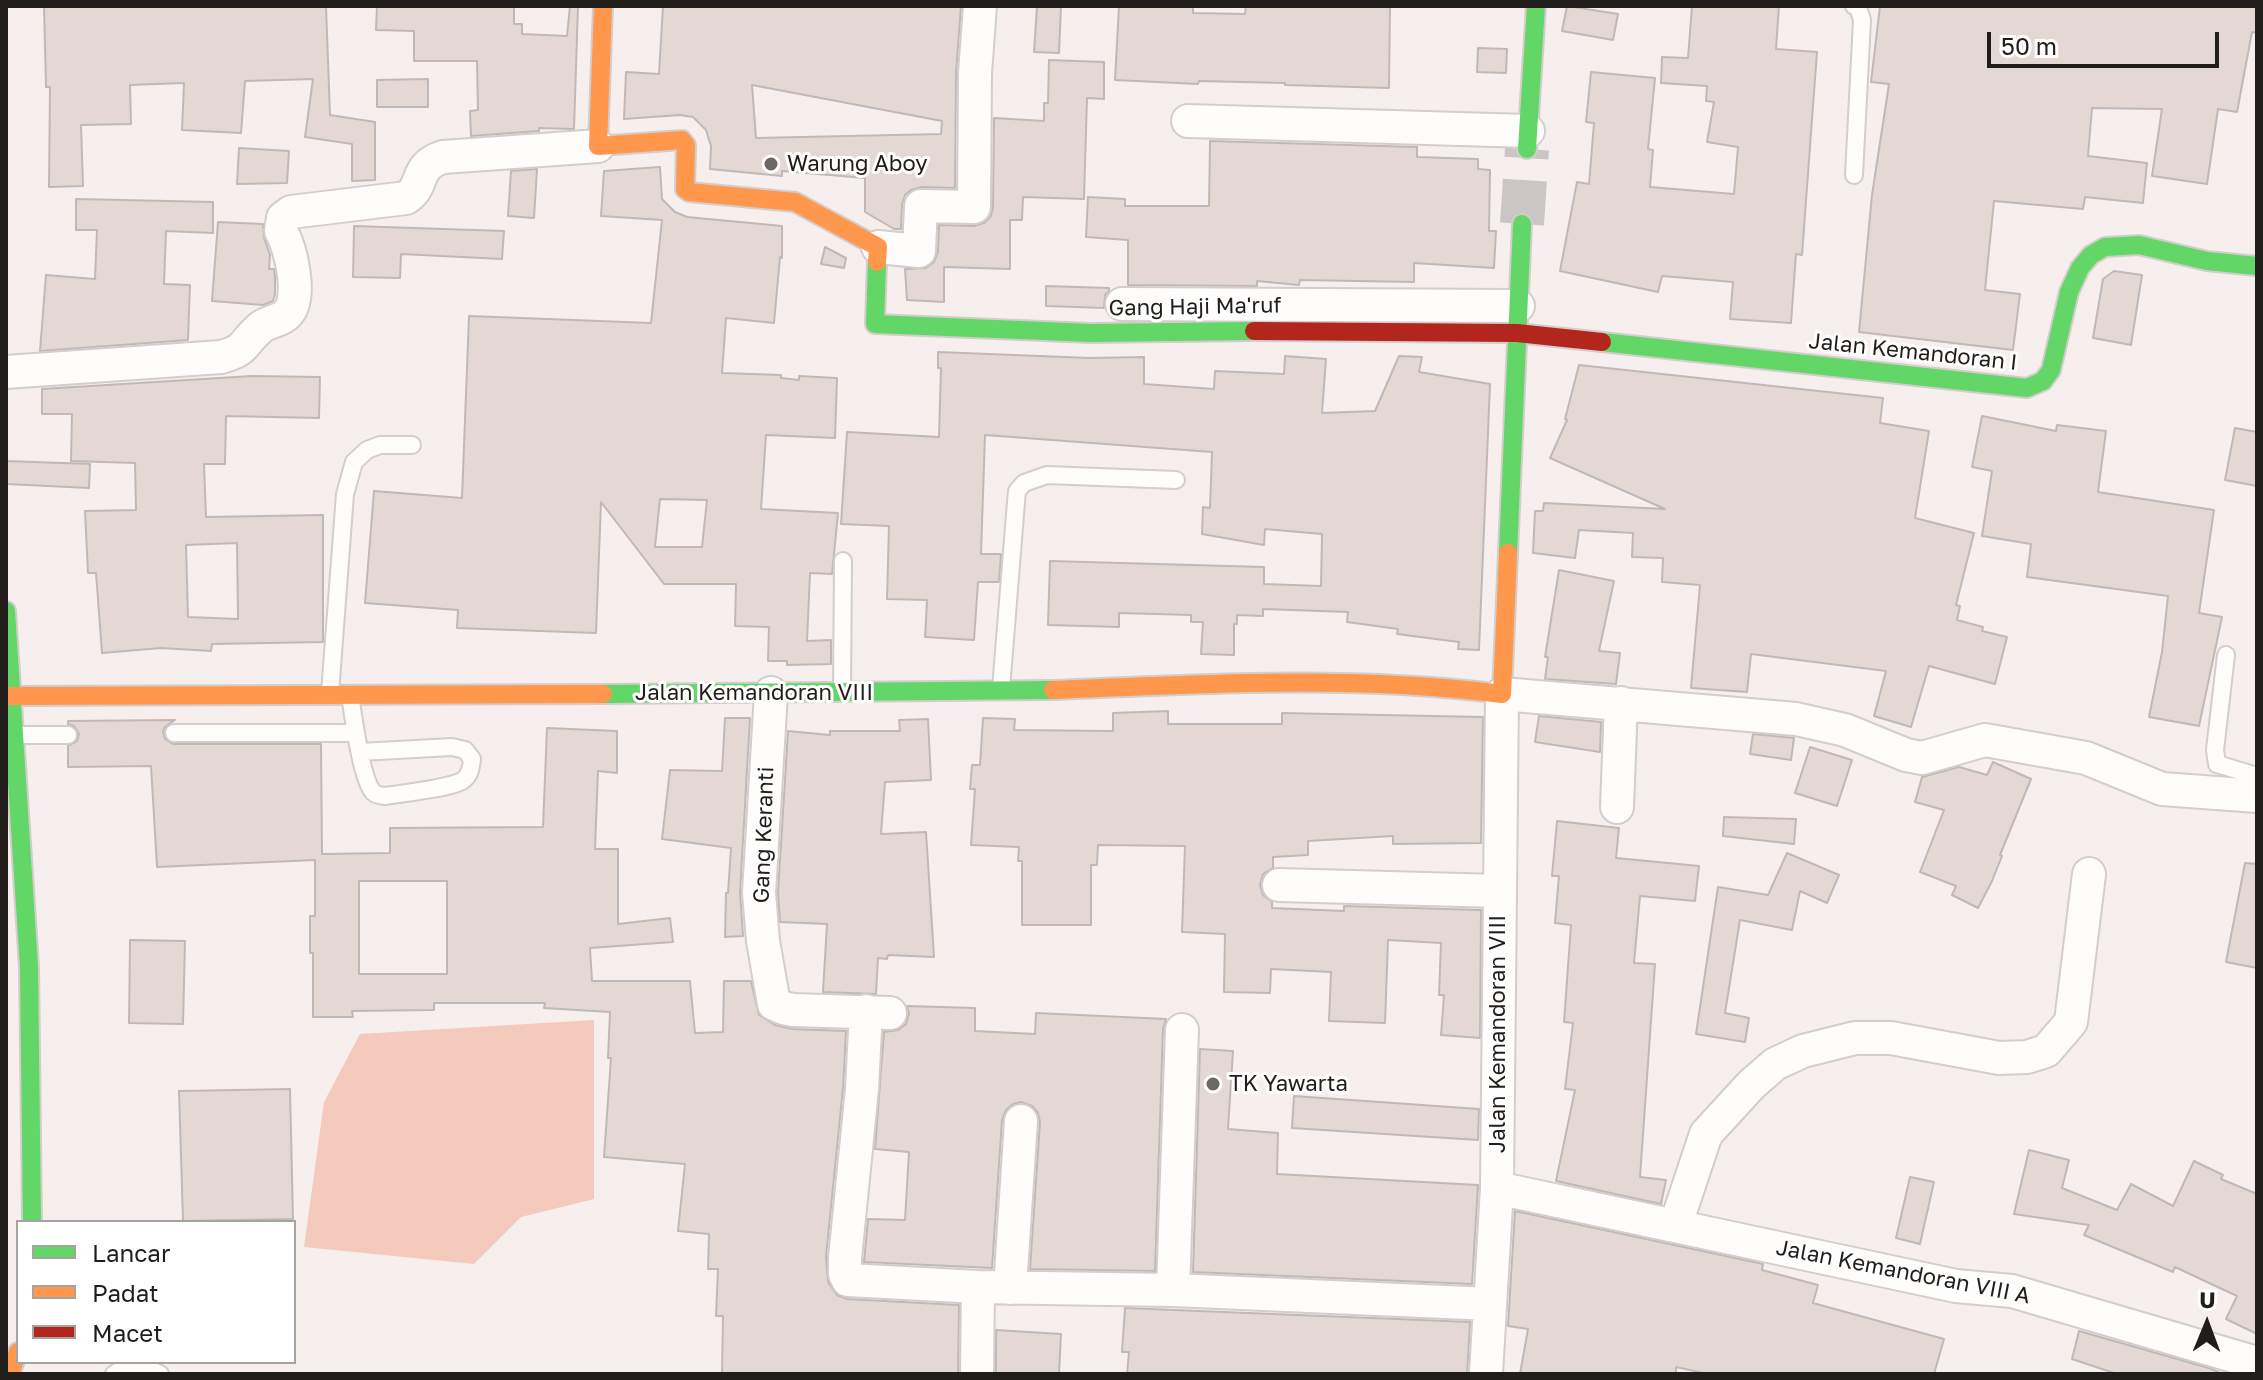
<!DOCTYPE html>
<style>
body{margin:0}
#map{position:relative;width:2263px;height:1380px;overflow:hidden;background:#f6efed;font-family:"Golos Text",sans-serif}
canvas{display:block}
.frame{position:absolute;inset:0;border:8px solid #211d1b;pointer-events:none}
.legend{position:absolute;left:16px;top:1220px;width:280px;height:144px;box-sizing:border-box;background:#fdfefd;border:2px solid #a5a4a3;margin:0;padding:10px 14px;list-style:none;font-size:24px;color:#211d1b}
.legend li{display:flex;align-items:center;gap:16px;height:40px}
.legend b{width:40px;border:2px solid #a5a4a3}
.north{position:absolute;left:2167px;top:1284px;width:80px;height:80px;-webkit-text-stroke:6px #fdfefd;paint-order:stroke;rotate:1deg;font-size:22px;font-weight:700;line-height:32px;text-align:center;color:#211d1b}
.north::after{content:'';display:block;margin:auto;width:28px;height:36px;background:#211d1b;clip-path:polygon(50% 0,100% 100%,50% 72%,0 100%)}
.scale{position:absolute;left:1987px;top:32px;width:232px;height:36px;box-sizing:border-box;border:4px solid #211d1b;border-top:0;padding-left:10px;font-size:24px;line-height:28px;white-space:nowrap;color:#211d1b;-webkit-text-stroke:6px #fdfefd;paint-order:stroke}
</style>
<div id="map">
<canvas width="2263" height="1380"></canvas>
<div class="frame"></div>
<ul class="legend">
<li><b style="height:10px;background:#63d668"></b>Lancar</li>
<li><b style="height:10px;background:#ff974d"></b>Padat</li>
<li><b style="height:10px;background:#b3261e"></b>Macet</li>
</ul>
<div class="north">U</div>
<div class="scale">50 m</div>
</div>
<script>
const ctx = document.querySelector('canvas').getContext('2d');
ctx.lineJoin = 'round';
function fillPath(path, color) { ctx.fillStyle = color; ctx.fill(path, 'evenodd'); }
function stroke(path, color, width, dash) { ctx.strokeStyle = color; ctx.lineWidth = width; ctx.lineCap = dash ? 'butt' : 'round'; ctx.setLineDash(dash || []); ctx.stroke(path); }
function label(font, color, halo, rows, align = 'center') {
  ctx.font = font + ' "Golos Text",sans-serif'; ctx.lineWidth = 6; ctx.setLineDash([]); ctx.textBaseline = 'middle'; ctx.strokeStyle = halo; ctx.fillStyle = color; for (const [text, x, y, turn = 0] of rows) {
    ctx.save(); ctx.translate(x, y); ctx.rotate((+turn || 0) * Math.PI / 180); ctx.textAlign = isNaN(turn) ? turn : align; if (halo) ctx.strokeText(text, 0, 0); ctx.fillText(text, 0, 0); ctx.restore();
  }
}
const green = new Path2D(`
 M594,1020V1199L521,1217L474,1264L304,1247L324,1102L360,1034Z`);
const building = new Path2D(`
 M326,6L330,115L375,122V180L352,181V144L305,137L313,79L245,81L241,133L182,130L184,83L130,85L131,124L81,125L83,186L49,187L50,87H46L44,7Z
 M377,6H514V24H522V34L567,36L570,6H578L574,129L539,128V131L471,136L470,111L478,110L477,61H414V31L376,30Z
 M663,6H961L956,73L955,188L921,187L911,190L905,195L902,204L901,229H894L865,212V178L782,171V176L710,169L711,146L706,130L693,117L680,115L624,119L626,72L659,74ZM752,85L942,121L941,134L756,138Z
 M1037,6H1061L1059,53L1034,52Z
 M1119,6H1193V13L1245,14L1246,6H1390L1389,88L1285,85V83L1199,81L1198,84L1115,80Z
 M1567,6L1618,14L1613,40L1562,31Z
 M1692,6H1779L1776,49L1817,52L1802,255L1796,254L1791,323L1730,319L1733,282L1662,276L1658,292L1560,271L1577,182L1589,184L1594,123L1586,122L1591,72L1655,78L1648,149L1653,150L1650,187L1734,194L1738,147L1707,142L1714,102L1706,101L1707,86L1661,83L1662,57L1688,58Z
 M1880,6H2257V33L2252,32L2237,112L2218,109L2207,184L2152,176L2162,109L2092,108L2088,156L2147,163L2143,203L2085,197L2083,209L1994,201L1985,290L2020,294L2013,350L1859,332L1872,195L1889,84L1871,82Z
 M1478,48L1507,49L1506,73L1477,72Z
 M1049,60L1104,62V99L1087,98L1084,199L1023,197L1022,220H1010V269L944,267V302L907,300L905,269L926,268L934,262L938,252L939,225L974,226L984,223L991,216L993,207L994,118L1044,121V103H1048Z
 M428,79V107H377V80Z
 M1210,141L1417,147V157L1478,159V169L1490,170L1489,231H1496L1494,268L1414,263V282L1300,280L1299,285L1257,281V286L1128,285V240L1086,237L1088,197L1125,199V206H1209Z
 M239,148L289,151L287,183L237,184Z
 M660,167L662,199L675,212L687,217L782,226V258L780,257L774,323L726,318L722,373L781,375V378L799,380V376L837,378L835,438L766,435L761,509L838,513L832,574L810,573L807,641L831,640V664L787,665V661H768L769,627L735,626L736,584H664L601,502L596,633L457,628L458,610L365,603L374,491L462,498L469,316L651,323L662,220L601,216L604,171ZM660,499L707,500L702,547H655Z
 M537,169L534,218L508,216L511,171Z
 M76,199L213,202V233L166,231L164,284L190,285L188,340L40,351L46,275L95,279L97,230H76Z
 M218,222L263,224L264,238L270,255L269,269H274L275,276V294L273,301L263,305L212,301Z
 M354,226L504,231L502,259L401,254L400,278L353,277Z
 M825,247L846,258L844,268L821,264Z
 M2114,271L2142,275L2131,345L2093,338L2103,279Z
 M1046,286L1109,288V291L1105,295L1104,308L1046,306Z
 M938,352L1090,358L1144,357V384L1214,389L1215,371L1284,374L1285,356L1326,359L1322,413L1375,411L1399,356L1422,357L1419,372L1490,384L1479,650L1458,649L1459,642L1397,634L1398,629L1347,622L1348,612L1263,609V616L1237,615V624H1234V655L1201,654L1203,622H1191V615L1119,613V627L1048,625L1050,561L1264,567V584L1321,586L1322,534L1265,529L1264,545L1202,534L1203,507L1210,508L1212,452L985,435L981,554H1001L999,582H978L974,640L925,637L927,600L887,599L889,526L841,524L847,432L939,437L941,368H938Z
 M1579,365L1883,398L1880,423L1929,431L1915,518L1974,533L1956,605L1960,606L1957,620L1983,627L1982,631L2007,637L1995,684L1929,666L1911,727L1874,716L1886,671L1751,654L1747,692L1691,688L1700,585L1662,582L1663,558L1632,557L1633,533L1579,530L1575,558L1533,553L1535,511H1543L1544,503L1665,509L1550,458L1567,420L1565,419Z
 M252,376L320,377L319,418L226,416L225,464H204L206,517L323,515V642L212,644L211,651L161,648L102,653L96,573H88L85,511L136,510L135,463L71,461L72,414H42V389ZM237,543L238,619L188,617L186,545Z
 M1982,416L2056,431L2057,425L2106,431L2098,492L2214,510L2199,613L2222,617L2199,726L2149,717L2162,652L2168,596L2027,577L2031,544L1982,536L1992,471L1972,467Z
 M2235,428L2257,432V486L2225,480Z
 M6,461L90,464L89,488L6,484Z
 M1559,570L1614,581L1599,651L1620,653L1616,684L1545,679L1548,657H1545Z
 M1168,711V724H1282V713L1483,717L1481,843L1393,844V836L1308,841V855L1273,857V868L1263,874L1260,885L1263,895L1272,902V908L1344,911V906L1481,910L1480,1038L1441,1035L1444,995H1439L1441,943L1388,940L1385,1023L1329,1021L1331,972L1271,969L1270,993L1224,992L1225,934L1182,932L1185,846L1098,845L1097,865H1091V925H1022V861H1018L1019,847L971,845L975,789H970L972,765H980L983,718L1015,719L1014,730L1113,731V713Z
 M1539,716L1601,722L1600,752L1535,742Z
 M725,718H750L740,892L743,936L725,937L726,893H728L731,848L662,839L670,770L722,771Z
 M928,719L931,780L885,782L881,834L926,832L934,957L888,955L887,959L878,958L876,994L823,992L827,924L780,922L778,893L788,731L830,735V731H900L899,720Z
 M175,720L165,727L163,732L165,739L173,744H321L322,854L390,853V828L543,827L547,728L617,731V773L598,771L595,849H618V924L670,918L673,942L590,948L592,981H690L695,1033L723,1032L724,981H751L759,1015L775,1025L792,1029L846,1031L843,1088L826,1256L828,1282L837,1295L847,1299L959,1305L958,1374H722L723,1316H716L718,1269H708L709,1234L678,1231L685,1164L604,1157L611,1058H608L610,1012L544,1008L545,1003H434V1010L352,1011L353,1017H313V953H310V916H315V860L157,867L151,766L68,767V746L77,741L79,734L74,726L68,724V721ZM359,881H447V974H359Z
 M1753,734L1794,738L1791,760L1750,754Z
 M1810,747L1852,760L1837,806L1795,793Z
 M1993,762L2031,779L2000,855L2002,856L1992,881L1978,908L1952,895L1956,886L1920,872L1944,810L1915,802L1922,777L1959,767L1987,775Z
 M1724,817L1796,819L1794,844L1723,836Z
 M1557,821L1619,828L1616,858L1699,866L1695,901L1640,896L1634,963L1655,964L1640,1177L1666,1180L1661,1204L1556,1181L1575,1090L1565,1089L1573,1023L1564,1022L1571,925L1555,923L1559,876H1552Z
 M1787,853L1839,875L1827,903L1800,891L1792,930L1740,920L1725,1013L1749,1018L1745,1042L1696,1034L1718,887L1768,895Z
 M2245,863L2257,864V968L2226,962Z
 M130,940L185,941L183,1024L129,1023Z
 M907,1006L975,1008V1031L1035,1034L1036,1013L1166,1019L1163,1029L1155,1271L1030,1269L1040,1122L1038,1113L1032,1106L1021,1102L1013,1104L1006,1110L1002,1120L992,1268L864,1262L868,1219L905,1220L909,1152L875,1149L884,1032L898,1030L906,1024L909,1014Z
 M1200,1049L1233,1051L1228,1129L1278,1133L1277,1174L1478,1185L1472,1284L1193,1272Z
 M290,1089L293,1219L183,1221L179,1091Z
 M1294,1096L1479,1109L1478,1140L1292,1128Z
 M2029,1150L2069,1160L2062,1188L2117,1210L2131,1184L2173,1206L2194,1161L2223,1175L2221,1179L2257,1194V1334L2226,1319L2237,1296L2175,1267L2173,1272L2084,1235L2089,1225L2014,1214Z
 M1910,1177L1934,1182L1920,1244L1896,1238Z
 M1515,1211L1763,1264L1762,1270L1818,1285L1813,1303L1944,1339L1934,1374H1708L1676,1367V1374H1520L1528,1329L1508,1326Z
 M1125,1308L1470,1322L1467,1374H1127L1129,1352H1122Z
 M996,1330L1061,1334L1059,1374H996Z
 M2079,1331L2212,1369L2222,1374H2117L2072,1359Z`);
const secondaryTunnel = new Path2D(`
 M1522,224L1527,149`);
const lane = new Path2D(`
 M1854,6L1858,7L1862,20L1854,175
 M2226,655L2215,750L2217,764L2257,776
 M1001,689L1016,502L1017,491L1024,483L1047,475L1176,480
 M842,691L843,561
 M330,693L345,494L354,462L367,450L380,445H412
 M350,695C353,714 361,778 373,792C377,796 380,795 385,796C404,793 446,789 462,781C470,776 471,768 472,759L465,750L452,747L360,752
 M174,733H356
 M17,735H68
 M114,1374C129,1363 143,1365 160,1374`);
const street = new Path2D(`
 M1188,121L1528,131
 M878,247L919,251L921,206L974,207L975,73L980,6
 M1122,304L1518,306
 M6,372L221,357C249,349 241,344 260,328C268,321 281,321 287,314C303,299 291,248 281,231L283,218L291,212L406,198C426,185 413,167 443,157L598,146
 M771,693L759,893L763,941L774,1004L783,1008L793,1010L890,1013
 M1617,807L1621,703
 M1279,885L1499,891
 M866,1011L862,1089L845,1258V1274L848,1280L978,1287L1173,1290L1490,1304
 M1497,1188L1956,1286L2012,1291L2257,1363
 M1676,1224L1706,1134L1751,1085L1775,1064L1803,1051L1855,1038H1891L1999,1058L2027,1057L2046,1051L2071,1022L2089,874
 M1010,1288L1021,1121
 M1173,1290L1182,1030
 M977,1374L978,1287
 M1486,1374L1497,1188L1502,694L1796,719L1845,730L1906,755L1922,758L1985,740L2086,758L2162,789L2257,796`);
const fast = new Path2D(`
 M1527,149L1536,6
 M877,262L875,324L1091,333L1254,331
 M1602,342L2027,388L2043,381L2051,370L2069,292L2080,268L2091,255L2105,247L2139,245L2207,261L2257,266
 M1508,553L1522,224
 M6,611L29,967L32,1222
 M603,694L1053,690`);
const slow = new Path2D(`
 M603,6L598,146L682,140L686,145L685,189L689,192L795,202L878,247L877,262
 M1053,690C1202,684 1354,675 1502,694L1508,553
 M6,696L603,694
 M10,1374L18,1352`);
const jam = new Path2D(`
 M1254,331L1517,333L1602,342`);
const markers = [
 [771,164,8,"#6c6664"],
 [1213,1084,8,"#6c6664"]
];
const poiNames = [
 ["Warung Aboy",787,164],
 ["TK Yawarta",1229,1084]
];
const streetNames = [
 ["Gang Haji Ma'ruf",1195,307,-1],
 ["Jalan Kemandoran I",1913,352,6],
 ["Jalan Kemandoran VIII",754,693],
 ["Gang Keranti",764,835,-88],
 ["Jalan Kemandoran VIII",1498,1034,-90],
 ["Jalan Kemandoran VIII A",1903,1272,11]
];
fillPath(green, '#f3cabc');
fillPath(building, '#e4d8d4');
stroke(building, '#beb9b8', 2);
stroke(secondaryTunnel, '#cbc5c3', 44, [44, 22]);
stroke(lane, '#d3cdcc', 20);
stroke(street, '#d3cdcc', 36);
stroke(fast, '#d3cdcc', 22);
stroke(slow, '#d3cdcc', 22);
stroke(jam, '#d3cdcc', 22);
stroke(lane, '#fefdfc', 16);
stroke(street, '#fefdfc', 32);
stroke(fast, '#63d668', 18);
stroke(slow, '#ff974d', 18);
stroke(jam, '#b3261e', 18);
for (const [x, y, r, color] of markers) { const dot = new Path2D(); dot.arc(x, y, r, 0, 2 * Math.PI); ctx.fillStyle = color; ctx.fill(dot); stroke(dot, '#fdfefd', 3); }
label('22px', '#211d1b', '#fdfefd', poiNames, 'left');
label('22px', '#211d1b', '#fdfefd', streetNames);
</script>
